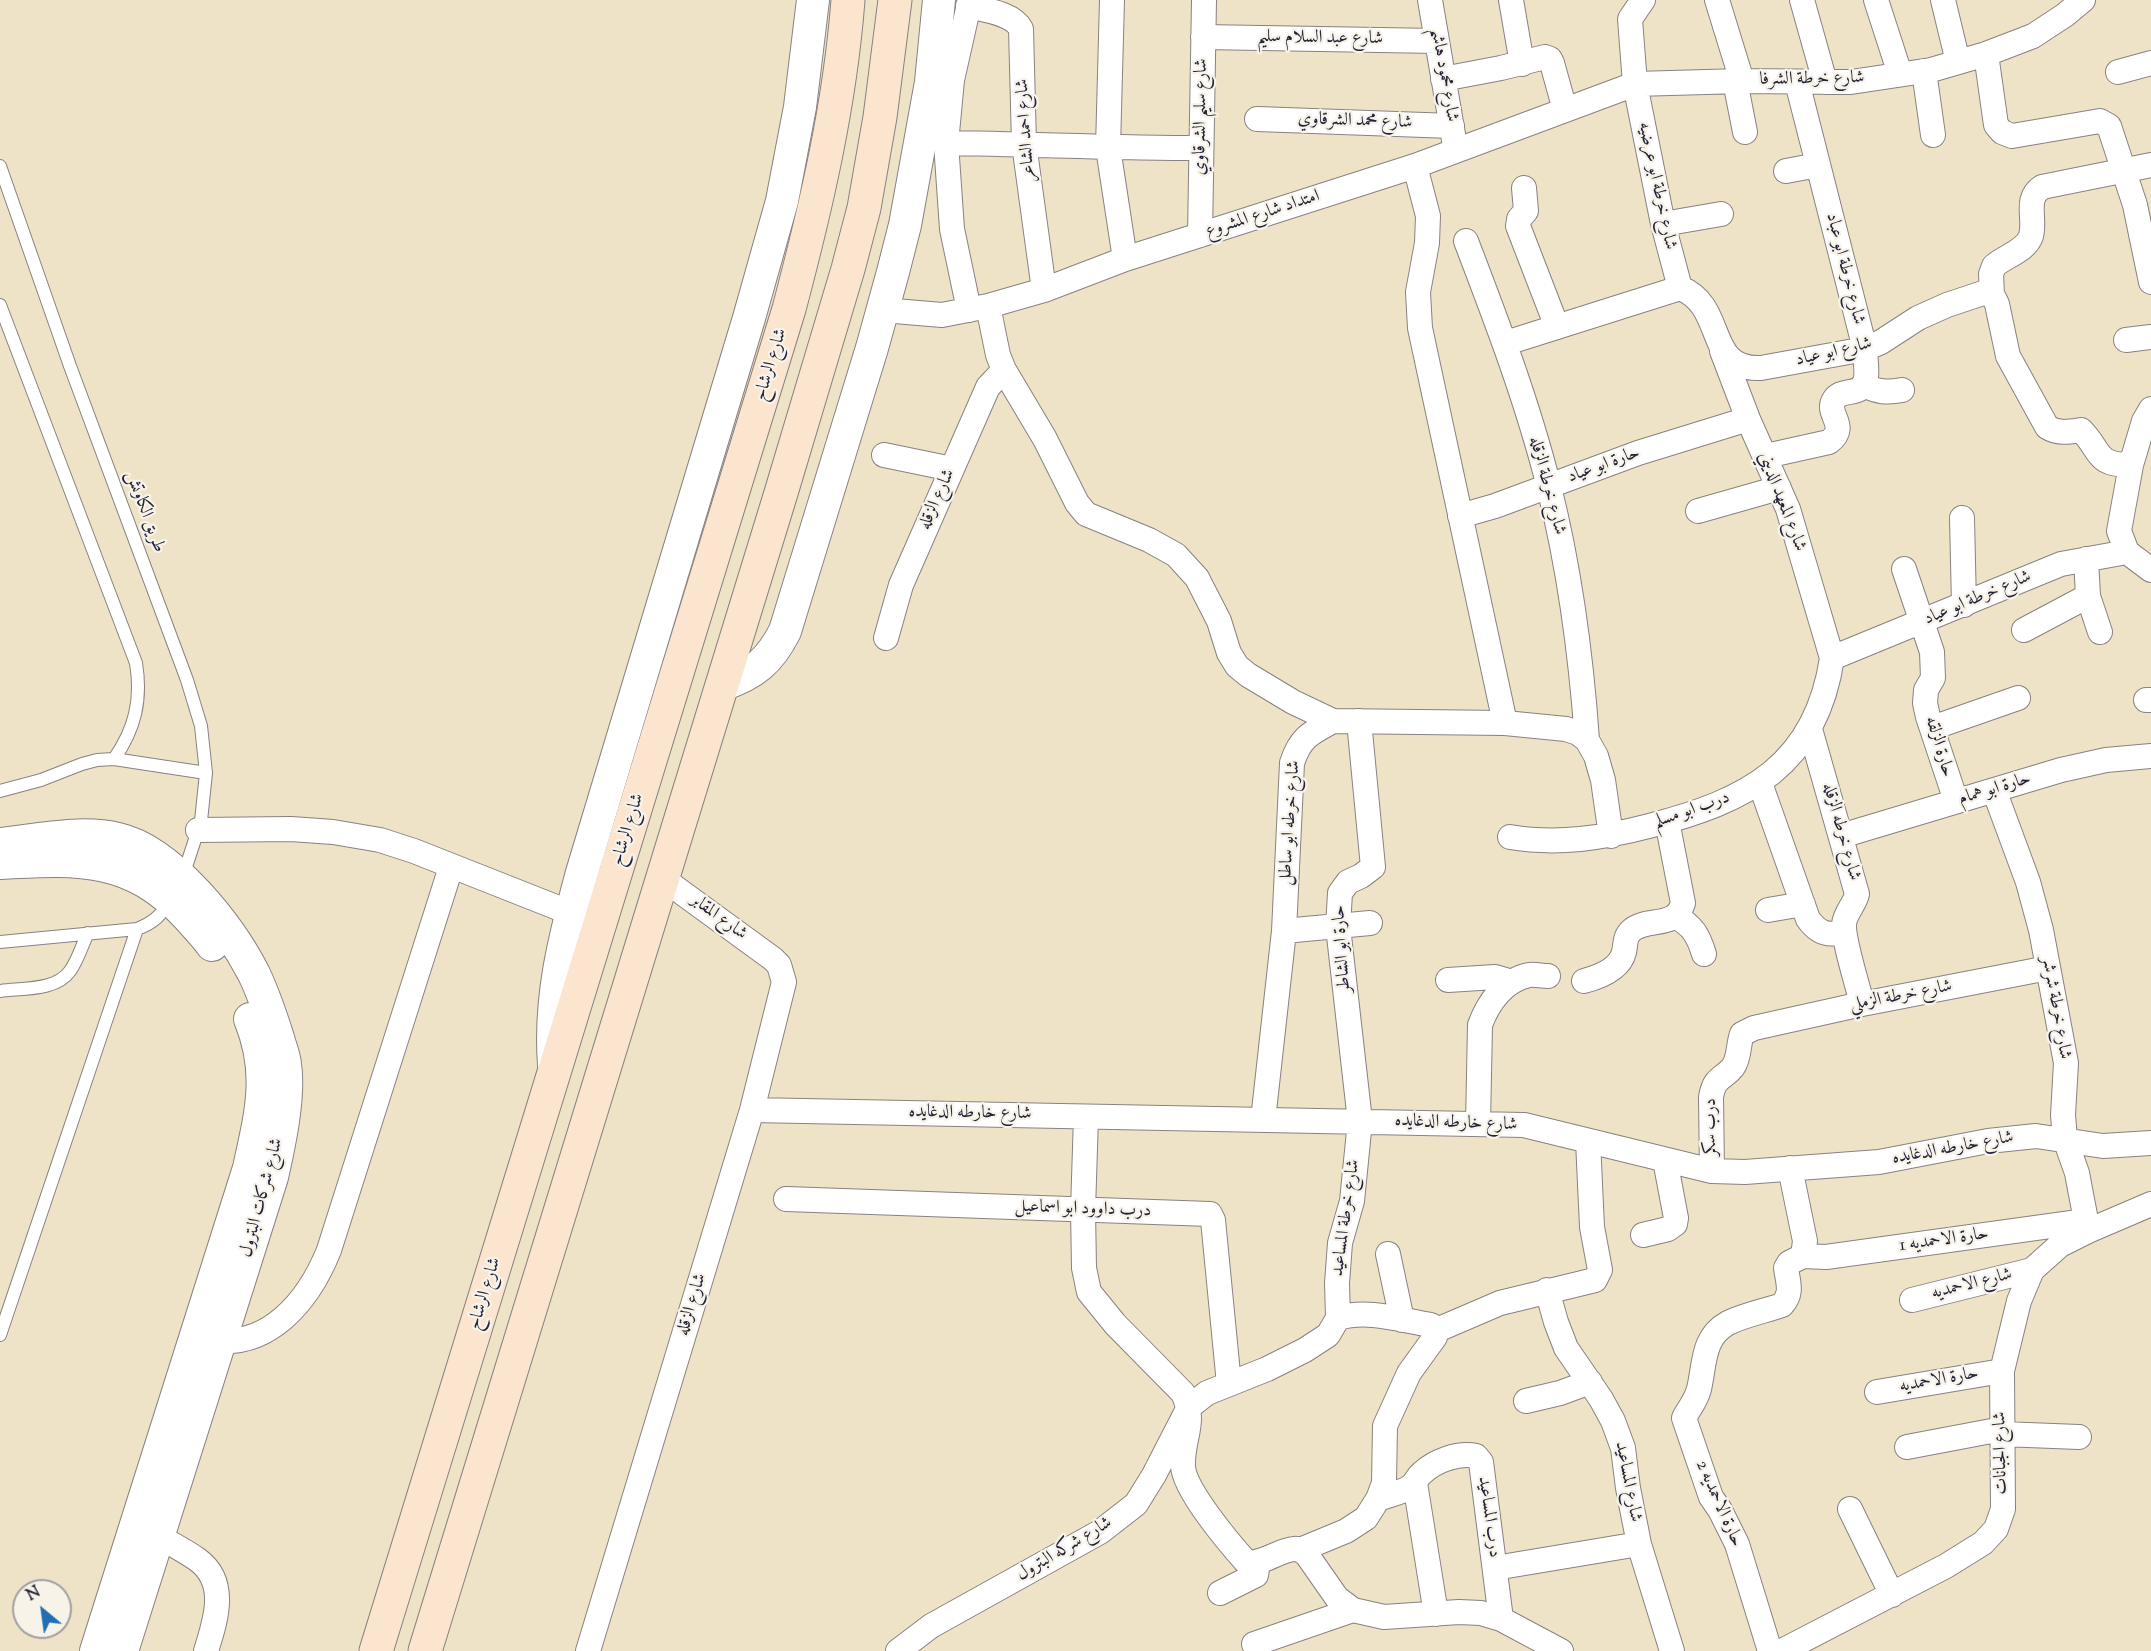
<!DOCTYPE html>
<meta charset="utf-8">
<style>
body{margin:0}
#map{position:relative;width:2151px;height:1651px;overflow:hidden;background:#efe3c7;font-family:"Sorts Mill Goudy",serif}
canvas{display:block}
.north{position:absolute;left:12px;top:1579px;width:60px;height:60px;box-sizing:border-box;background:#f7f3e8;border:2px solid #a29fa3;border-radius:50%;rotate:331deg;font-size:16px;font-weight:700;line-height:24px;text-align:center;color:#22223b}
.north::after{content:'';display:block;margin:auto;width:21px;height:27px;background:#1f6fb2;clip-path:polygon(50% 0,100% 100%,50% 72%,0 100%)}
</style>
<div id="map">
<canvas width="2151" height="1651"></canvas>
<div class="north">N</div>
</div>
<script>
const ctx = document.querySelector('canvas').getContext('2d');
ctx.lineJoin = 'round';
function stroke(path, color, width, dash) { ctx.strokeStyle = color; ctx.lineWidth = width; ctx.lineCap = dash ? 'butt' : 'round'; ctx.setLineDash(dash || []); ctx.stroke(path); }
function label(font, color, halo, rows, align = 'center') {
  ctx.font = font + ' "Sorts Mill Goudy",Amiri,serif'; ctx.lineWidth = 4.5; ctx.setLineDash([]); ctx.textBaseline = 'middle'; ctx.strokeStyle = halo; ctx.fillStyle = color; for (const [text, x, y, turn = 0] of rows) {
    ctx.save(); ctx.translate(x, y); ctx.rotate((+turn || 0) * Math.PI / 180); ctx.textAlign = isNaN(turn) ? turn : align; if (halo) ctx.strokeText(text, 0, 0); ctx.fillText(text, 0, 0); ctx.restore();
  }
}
const service = new Path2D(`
 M0,166L70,366L187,680L201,726L206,773L201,821L183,876
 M0,305L136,663C142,700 135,729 114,759
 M0,791L41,780L82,764L97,760L114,759L206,773
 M0,942L137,929C153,923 162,915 170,900
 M0,991C22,988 56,991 70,971C78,960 82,945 88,933
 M0,1335L137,929`);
const minor = new Path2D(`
 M1112,0L1108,148L1125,259
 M1430,0L1454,140
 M1511,0L1522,64
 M1643,0L1630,19L1635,84L1663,224L1680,288
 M1717,0L1742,81
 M1802,0L1825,82
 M1876,0L1900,74
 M1943,0L1958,62
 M968,6C984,10 1013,13 1021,29L1024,144L1044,290
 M1203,37L1437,41
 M1986,54L1996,125L2002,132L2012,136L2100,121L2109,126L2135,205L2151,282
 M1924,71L1933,135
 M2118,72L2151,63
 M1443,79L1501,68L1545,57L1550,59L1552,63L1565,110
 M1735,81L1745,132
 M1257,119L1452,126
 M946,143C1031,144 1116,148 1201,148
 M1415,166L1428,216L1427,243L1418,292L1420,328L1505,723
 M1786,171L1818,165
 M1524,188L1526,211L1519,219L1518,226L1557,327
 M1663,224L1721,214
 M1200,235L1204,0
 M1466,241C1497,322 1528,403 1549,487C1570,571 1581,654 1587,740
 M1992,294L1991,274L1994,266C2005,256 2026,251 2031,236C2036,218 2024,199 2042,187L2151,165
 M988,306L998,355L1004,370L1045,439L1077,503L1086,514L1149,540L1176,555L1197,578L1219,621L1229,653L1237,666L1248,675L1293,702L1333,721
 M883,310L942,315L988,306L1044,290L1125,259L1415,166L1635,84L1742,81L1851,82L1931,70L1986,54L2033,36L2065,15L2083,0
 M969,310L952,229L946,143L952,80L970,0
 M2126,340L2151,337
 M1506,343L1680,288C1727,306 1704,371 1761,368L1865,349L1881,342L1918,318L1947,305L1983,293L1992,294L1997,304L2008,356L2047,427C2058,434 2068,432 2081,430C2102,451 2094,465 2131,465
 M1863,385C1878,392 1887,393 1902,390
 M2151,409L2144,421L2131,465L2119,531L2127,552L2151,570
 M884,455L952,469
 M1766,456L1829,442C1850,426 1825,414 1834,400C1840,389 1856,395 1863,386C1869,378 1865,359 1865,349L1797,82
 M1698,511L1779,488
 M1460,516L1495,506L1638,453L1748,419
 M1962,518L1964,605
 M2086,559L2088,596L2100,632
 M1904,569L1932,652L1933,678L1926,690L1925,703L1928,717L1956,801
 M2024,630L2088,596
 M886,638L901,585L952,469L988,387L1004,370
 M1832,658L2061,564L2127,552
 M2146,700H2151
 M1932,728L2018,698
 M1810,729L1857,894C1855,904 1845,913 1844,924C1843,940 1858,986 1862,1004
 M1760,783L1808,919C1818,933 1828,937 1844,931
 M1994,790L2028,882L2041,930L2066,1063L2063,1115L2065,1139L2077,1173L2088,1231
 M198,830L291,829L333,832L380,840L414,851L571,913
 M1841,836L2061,770L2106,760L2151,756
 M1510,837C1558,845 1603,838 1649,826C1747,801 1816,766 1832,658L1788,509L1748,419L1722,351
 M1768,910L1803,904
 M1675,916C1693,926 1698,935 1704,954
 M1284,931L1370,923
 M1448,980L1495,977L1512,982
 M1584,981C1599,977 1620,969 1624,952C1626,944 1624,937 1632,930C1648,917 1676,929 1683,903L1667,821
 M752,1110L1524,1125L1712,1171L1745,1172L1879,1162L1988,1141L2036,1136L2103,1146L2151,1143
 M1086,1117L1083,1210L1084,1268L1089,1292L1115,1324L1183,1393C1197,1424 1182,1437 1183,1466C1184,1490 1230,1544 1247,1563C1266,1563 1279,1550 1294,1549C1299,1548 1303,1552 1307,1555L1337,1598L1353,1610L1384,1617L1459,1612L1481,1613L1501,1619L1561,1651
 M1263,1120L1284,931L1292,763C1300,738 1310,733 1333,721L1505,723L1566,729L1578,733L1587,740L1596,756L1603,780L1611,836
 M1478,1124L1480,1025C1488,1003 1504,980 1529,975C1534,974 1542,976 1548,976
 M1712,1171L1711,1097C1715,1075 1723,1080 1733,1067C1740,1057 1738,1044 1742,1034L1754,1028L1862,1004L2048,968
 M786,1199L1210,1214L1213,1220L1229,1384
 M1643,1235L1668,1229L1675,1224L1676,1218L1665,1160
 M1388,1254L1402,1320
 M1803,1256L1826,1257L2086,1221
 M1547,1290L1556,1322L1566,1348L1601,1399L1613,1421L1623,1448L1628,1488L1639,1544L1672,1651
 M1912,1300L2032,1270
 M1437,1330L1500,1303L1595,1280L1600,1270L1592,1227L1588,1141
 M207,1339C268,1352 309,1300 329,1250L451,867
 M1877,1392L2002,1371
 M1526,1401L1560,1393L1590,1382
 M2002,1434L2079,1437
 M1907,1447L2002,1429
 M1415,1483L1436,1614
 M1378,1499C1388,1495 1401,1493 1410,1487C1416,1483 1417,1477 1422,1473C1435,1461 1458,1452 1476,1456L1481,1462L1501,1619
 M1850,1509L1892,1595
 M158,1536C171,1544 186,1551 198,1560C229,1583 215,1622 206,1651
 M1300,1550L1346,1531L1366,1518L1378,1499L1384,1483L1385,1426L1409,1373L1435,1337L1437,1330L1431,1325C1400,1320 1368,1309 1338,1318
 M1495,1568L1639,1544
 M1220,1593L1256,1575L1258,1563
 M1254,1644L1353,1610
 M588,1651L752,1110L784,982L779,965L773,959L662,878
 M898,1651L931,1626L1100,1532L1136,1504L1154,1475L1189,1407L1207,1393L1267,1369L1305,1350L1328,1335L1338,1318L1337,1283L1340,1243L1352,1201L1360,1121L1338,927L1340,893L1348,882L1361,876L1373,867L1359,721
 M1770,1651L1737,1544L1720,1510L1711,1497L1684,1418C1689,1408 1696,1401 1699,1389C1705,1364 1702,1337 1728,1323C1744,1315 1765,1311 1782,1305C1793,1293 1788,1283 1786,1268L1789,1263L1803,1256L1805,1241L1790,1168
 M1782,1651L1946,1566L1983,1543L1996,1529L2003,1509L2002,1371L2019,1301L2032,1270L2060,1245L2088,1231L2151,1204`);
const tertiary = new Path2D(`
 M722,685C754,674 770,661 785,631L872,348L893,272L905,225L931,82L939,0
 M0,844C37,840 81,830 118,839C171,851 230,927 254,974C264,995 271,1016 278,1038C280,1046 284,1055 285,1064C290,1096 279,1146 272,1177L122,1651
 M0,863C78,859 131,855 188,917C196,926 205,935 212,945
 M554,1065C549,998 564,940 581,876L749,318L782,201L800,107L813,0
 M96,1651L249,1168C261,1113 272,1073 250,1019`);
const secondary = new Path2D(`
 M376,1651L789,309C816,207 840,105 848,0
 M425,1651L781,493L848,269L864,208L880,117L895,0`);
const streetNames = [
 ["شارع عبد السلام سليم",1320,39,1],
 ["شارع محمود هاشم",1443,75,80],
 ["شارع خرطة الشرفا",1812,80,-1],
 ["شارع سليم الشرقاوي",1202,117,-89],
 ["شارع محمد الشرقاوي",1355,122,2],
 ["شارع احمد الشاعر",1027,130,-94],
 ["شارع خرطة ابو عرضيه",1656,186,78],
 ["امتداد شارع المشروع",1263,215,-18],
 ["شارع خرطة ابو عباد",1844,269,76],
 ["شارع ابو عياد",1834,353,-13],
 ["شارع الرشاح",772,365,-73],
 ["حارة ابو عياد",1604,466,-20],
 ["شارع خرطة الزقله",1546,486,75],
 ["شارع الزقله",938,500,-66],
 ["شارع المعهد الديني",1781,502,69],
 ["طريق الكاوتش",144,512,70],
 ["شارع خرطة ابو عياد",1978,599,-23],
 ["حارة الزلقه",1938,747,73],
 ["حارة ابو همام",1995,790,-17],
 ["درب ابو مسلم",1692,811,-19],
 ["شارع خرطه ابو ساطل",1291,823,-86],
 ["شارع الرشاح",629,830,-73],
 ["شارع خرطه الزقله",1840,832,74],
 ["شارع المقابر",718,918,36],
 ["حارة ابو الشاطر",1343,949,-94],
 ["شارع خرطة الزملي",1901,997,-11],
 ["شارع خرطة شرشر",2055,1008,80],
 ["شارع خارطه الدغايده",970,1114,1],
 ["شارع خارطه الدغايده",1456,1124,2],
 ["درب سكر",1712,1127,-90],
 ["شارع خارطه الدغايده",1953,1149,-10],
 ["شارع شركات البترول",263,1198,-75],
 ["درب داوود ابو اسماعيل",1083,1210,2],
 ["شارع خرطة المساعيد",1347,1218,-82],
 ["حارة الاحمديه 1",1944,1241,-8],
 ["شارع الاحمديه",1972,1285,-14],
 ["شارع الرشاح",486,1294,-73],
 ["شارع الزقله",693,1305,-73],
 ["حارة الاحمديه",1939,1381,-10],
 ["شارع الجبانات",2002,1453,-91],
 ["شارع المساعيد",1627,1482,79],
 ["حارة الاحمديه 2",1718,1504,66],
 ["درب المساعيد",1488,1517,82],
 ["شارع شركه البترول",1065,1550,-31]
];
stroke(service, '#888281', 14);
stroke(minor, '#888281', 26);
stroke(tertiary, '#888281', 34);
stroke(secondary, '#888281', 35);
stroke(service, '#fff', 12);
stroke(minor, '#fff', 24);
stroke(tertiary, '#fff', 32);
stroke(secondary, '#fce5cf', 33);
label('18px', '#22223b', '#f7f3e8', streetNames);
</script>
